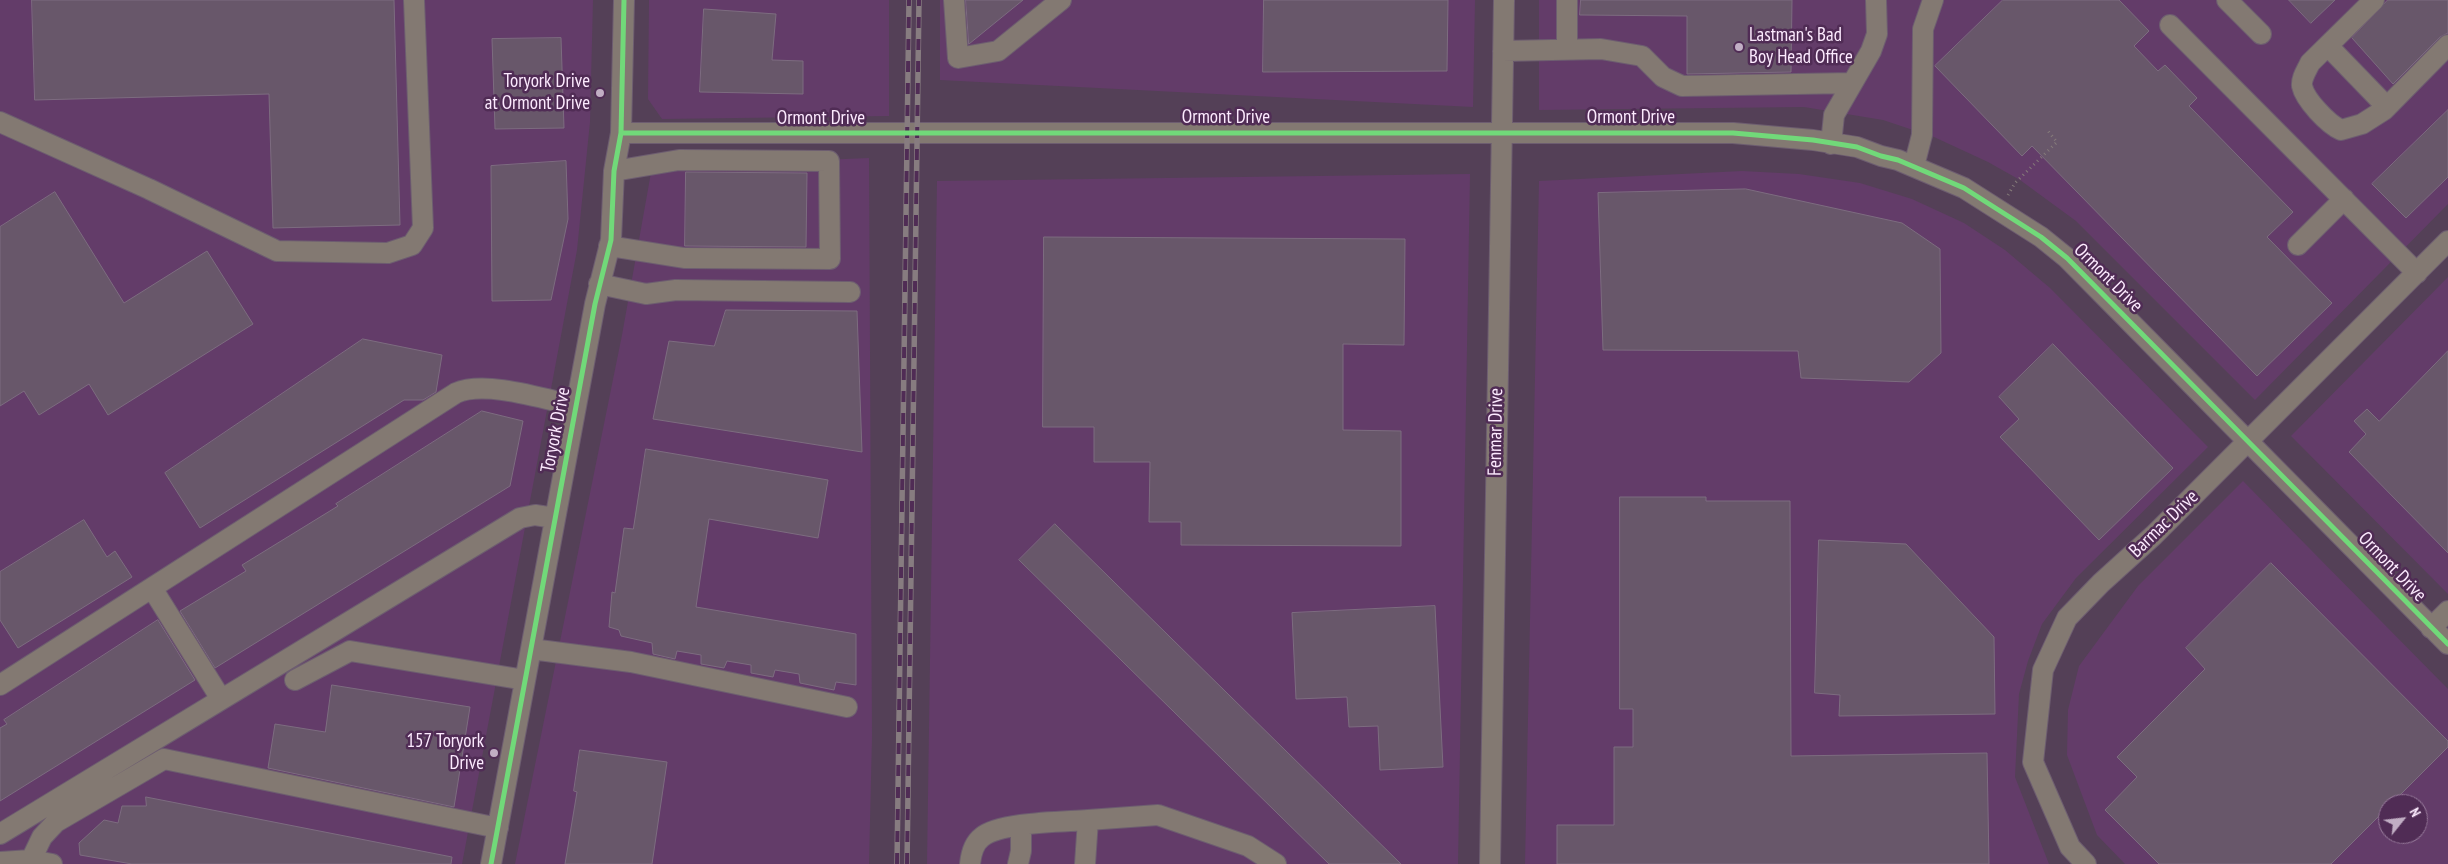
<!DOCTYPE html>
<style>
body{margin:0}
#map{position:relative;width:2448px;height:864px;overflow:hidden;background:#544057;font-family:"PT Sans Narrow",sans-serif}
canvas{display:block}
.north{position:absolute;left:2378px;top:794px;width:50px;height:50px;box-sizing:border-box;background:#502c55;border:1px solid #957899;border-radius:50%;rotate:61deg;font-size:14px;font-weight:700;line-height:20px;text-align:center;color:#fceafe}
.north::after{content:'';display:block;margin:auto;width:18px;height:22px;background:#c1aec4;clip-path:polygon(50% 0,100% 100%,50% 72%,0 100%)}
</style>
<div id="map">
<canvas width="2448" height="864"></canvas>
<div class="north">N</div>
</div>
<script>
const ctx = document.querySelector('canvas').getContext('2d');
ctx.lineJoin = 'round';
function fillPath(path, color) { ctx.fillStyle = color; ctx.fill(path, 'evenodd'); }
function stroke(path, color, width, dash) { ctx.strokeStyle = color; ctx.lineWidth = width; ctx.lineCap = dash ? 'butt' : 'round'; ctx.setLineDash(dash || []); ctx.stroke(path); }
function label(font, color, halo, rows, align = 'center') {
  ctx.font = font + ' "PT Sans Narrow",sans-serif'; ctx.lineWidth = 5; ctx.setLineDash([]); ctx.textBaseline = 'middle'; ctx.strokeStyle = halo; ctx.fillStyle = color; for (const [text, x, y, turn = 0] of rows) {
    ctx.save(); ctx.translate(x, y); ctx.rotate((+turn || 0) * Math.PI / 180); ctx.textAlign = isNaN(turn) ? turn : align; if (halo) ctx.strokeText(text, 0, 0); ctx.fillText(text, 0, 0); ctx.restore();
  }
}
const built = new Path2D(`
 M0,0H593L590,122L577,250L462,864H0Z
 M649,0H889V116L662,119L648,99Z
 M940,0H1475L1473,107L940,80Z
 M1539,0H2448V204L2255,400L2076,221L2020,180L1988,162L1934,137L1883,120L1804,107L1539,110Z
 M869,158L872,737L869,864H515L622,335L652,167Z
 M1742,171L1799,174L1860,183L1912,199L1964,223L2005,250L2050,288L2208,447L2076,578L2042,624L2028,661L2019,694L2015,777L2049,864H1525L1539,181Z
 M1470,174L1458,864H927L937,181Z
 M2448,277V594L2291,436Z
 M2243,481L2448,689V864H2125L2097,835L2067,755L2068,710L2079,666L2138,586ZM2388,804H2418V834H2388Z`);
const building = new Path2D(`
 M32,0H394L400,225L273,228L269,94L35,100Z
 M966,0H1023L969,44Z
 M1264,0H1448L1447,71L1263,72Z
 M1581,0H1792L1791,72L1687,74V16L1580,15Z
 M2003,0H2119L2149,31L2134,46L2158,71L2165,65L2197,98L2189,106L2293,212L2267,237L2332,303L2257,376L2032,146L2022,156L1935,66Z
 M2289,0H2335L2311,23Z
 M2388,0H2448V33L2440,37L2393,84L2352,38Z
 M704,9L776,14L772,60L803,61V94L700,92Z
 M561,38L564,128L495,129L492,39Z
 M2448,110V177L2406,218L2372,184Z
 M566,161L568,219L551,300L492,301L491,166Z
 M686,172L807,173L806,247L685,246Z
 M1746,189L1902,223L1940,249L1941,353L1909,382L1801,378L1798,351L1603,350L1598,193Z
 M55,192L124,303L207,251L253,324L108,415L89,384L39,415L24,391L0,406V227Z
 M1044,237L1405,239L1404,345L1343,344V430L1401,431V546L1181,545V522H1149L1150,462H1094V427H1043Z
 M726,310L857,311L862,452L653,419L669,341L714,346Z
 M363,339L442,355L436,392L423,400H404L200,528L165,473Z
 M2053,344L2173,468L2099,540L2000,437L2019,419L1999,397Z
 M2448,351V553L2349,452L2366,434L2354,421L2367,409L2379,421Z
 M482,411L523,421L510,486L215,668L180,611L246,571L242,565L338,506L336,504Z
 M646,449L828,480L818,538L709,519L696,607L856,634V685L836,682L834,690L800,683L799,674L775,670L773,677L751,673V665L727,661L724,668L701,664V655L677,651L675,659L653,654L652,643L621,636L619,630L609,627L612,592L615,593L624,528L633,529Z
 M1620,497H1706V501H1790L1791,756L1987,753L1989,864H1557V825H1614V747H1633V709H1620Z
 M84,520L107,557L115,551L132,577L18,648L0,620V572Z
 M1055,524L1401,864H1329L1019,560Z
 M1819,540L1906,544L1994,637L1995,714L1839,716L1840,695L1815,693Z
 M2271,563L2448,741V747L2391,804H2388V807L2331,864H2159L2105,810L2137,777L2117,757L2205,669L2186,648Z
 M1435,606L1443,767L1380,770L1378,726L1349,727L1347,697L1296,699L1292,613Z
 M158,620L195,680L0,801V728L7,724L4,720Z
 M332,685L470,707L454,807L268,768L275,724L325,732Z
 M580,750L667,762L652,864H565L577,792L574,791Z
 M146,797L452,857L451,864H132L80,855L79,843L104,820L118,823L122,806H146Z`);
const path = new Path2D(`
 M2008,195L2015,183L2057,142L2048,131`);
const minor = new Path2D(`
 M954,0L958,58L998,51L1061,0
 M2227,0L2261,34
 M2374,0L2310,63C2307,70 2301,78 2302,86C2305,100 2328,124 2341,130L2362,124L2384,110L2448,45
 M2170,25L2417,273
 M2328,46L2387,107
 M1567,49V0
 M1503,51L1601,49L1642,56L1663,77L1682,86L1852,83
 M0,122L149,189L277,251L388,253L412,245L423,228L414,0
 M621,133H1733L1813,140L1857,147L1881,156L1898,160L1964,188L2041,237L2067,258L2448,644
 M1831,144L1834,115L1871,51L1877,34L1876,0
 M1914,166L1922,135L1923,29L1933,0
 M2298,245L2344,199
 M609,246L684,258L830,259L829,161L679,160L614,171
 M599,284L646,294L676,290L850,292
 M152,588L221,699
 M2431,628L2448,611
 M531,649L631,662L847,707
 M295,680L350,651L525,680
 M0,685L456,393C485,380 544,399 576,406
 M0,834L520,518L535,515L555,518
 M31,860L42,837L56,822L164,759L498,828
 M0,862L31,860L52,864
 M491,864L595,304L611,240L614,171L621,133L624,0
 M970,864C971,854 974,843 982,837C1000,822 1063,822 1088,820
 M1018,864L1021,851V826
 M1085,864L1088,820L1158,815L1248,846L1276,864
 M1490,864L1504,0
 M2086,864L2070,847L2033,762L2043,670L2067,618L2101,583L2154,535L2448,241`);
const rail = new Path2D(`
 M897,864L909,0
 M907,864L919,0`);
const cycleway = new Path2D(`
 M621,133H1733L1813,140L1857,147L1881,156L1898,160L1964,188L2041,237L2067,258L2448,644
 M491,864L595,304L611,240L614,171L621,133L624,0`);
const markers = [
 [1739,47,5,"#c1aec4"],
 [600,93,5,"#c1aec4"],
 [494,753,5,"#c1aec4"]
];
const poiNames = [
 ["Lastman's Bad",1749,36,"left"],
 ["Boy Head Office",1749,58,"left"],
 ["Toryork Drive",590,82],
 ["at Ormont Drive",590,104],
 ["157 Toryork",484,742],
 ["Drive",484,764]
];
const streetNames = [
 ["Ormont Drive",1226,118],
 ["Ormont Drive",1631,118],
 ["Ormont Drive",821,119],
 ["Ormont Drive",2108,278,45],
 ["Toryork Drive",556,430,-79],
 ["Fenmar Drive",1496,432,-89],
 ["Barmac Drive",2164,524,-44],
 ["Ormont Drive",2392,567,46]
];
fillPath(built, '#633c69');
fillPath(building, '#68576a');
stroke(building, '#7d6c80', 1);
stroke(minor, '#6d5d70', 22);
stroke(path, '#867c7b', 3, [1, 4]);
stroke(minor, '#837972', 20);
stroke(rail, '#877c80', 5.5);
stroke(rail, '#502c55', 4, [11]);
stroke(cycleway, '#71d979', 5);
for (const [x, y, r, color] of markers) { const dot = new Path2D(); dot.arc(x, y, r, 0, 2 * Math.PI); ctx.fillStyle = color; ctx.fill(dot); stroke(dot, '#502c55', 2); }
label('19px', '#fceafe', '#502c55', poiNames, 'right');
label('19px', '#fceafe', '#502c55', streetNames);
</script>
